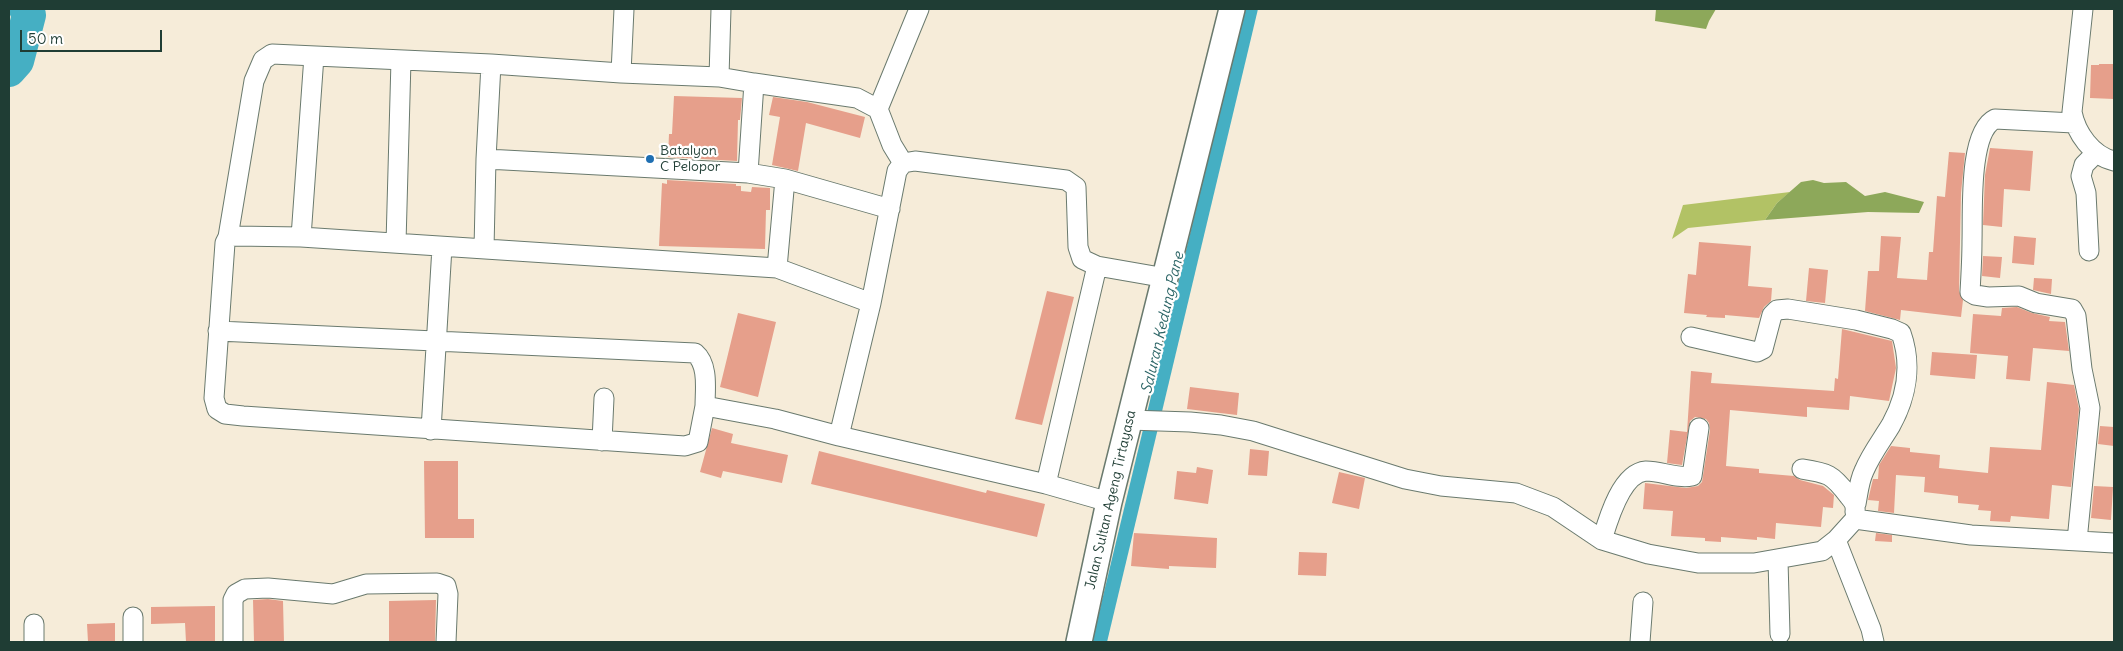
<!DOCTYPE html>
<style>
body{margin:0}
#map{position:relative;width:2123px;height:651px;overflow:hidden;background:#f6ecd9;font-family:Delius,sans-serif}
canvas{display:block}
.frame{position:absolute;inset:0;border:10px solid #1f3d34;pointer-events:none}
.scale{position:absolute;left:20px;top:30px;width:142px;height:22px;box-sizing:border-box;border:2px solid #1f3d34;border-top:0;padding-left:6px;font-size:15px;line-height:18px;white-space:nowrap;color:#1f3d34;-webkit-text-stroke:4px #fff;paint-order:stroke}
</style>
<div id="map">
<canvas width="2123" height="651"></canvas>
<div class="frame"></div>
<div class="scale">50 m</div>
</div>
<script>
const ctx = document.querySelector('canvas').getContext('2d');
ctx.lineJoin = 'round';
function fillPath(path, color) { ctx.fillStyle = color; ctx.fill(path, 'evenodd'); }
function stroke(path, color, width, dash) { ctx.strokeStyle = color; ctx.lineWidth = width; ctx.lineCap = dash ? 'butt' : 'round'; ctx.setLineDash(dash || []); ctx.stroke(path); }
function label(font, color, halo, rows, align = 'center') {
  ctx.font = font + ' Delius,sans-serif'; ctx.lineWidth = 4.5; ctx.setLineDash([]); ctx.textBaseline = 'middle'; ctx.strokeStyle = halo; ctx.fillStyle = color; for (const [text, x, y, turn = 0] of rows) {
    ctx.save(); ctx.translate(x, y); ctx.rotate((+turn || 0) * Math.PI / 180); ctx.textAlign = isNaN(turn) ? turn : align; if (halo) ctx.strokeText(text, 0, 0); ctx.fillText(text, 0, 0); ctx.restore();
  }
}
const green = new Path2D(`
 M1790,192L1777,203L1765,220L1688,228L1672,239L1683,205Z`);
const forest = new Path2D(`
 M1656,9H1716L1709,21L1706,29L1655,21Z
 M1813,180L1824,183L1846,182L1865,196L1885,192L1924,202L1919,213L1868,212L1765,220L1777,203L1801,182Z`);
const water = new Path2D(`
 M1244,9H1258L1107,642H1092Z`);
const river = new Path2D(`
 M9,70L17,61L29,15L26,9`);
const building = new Path2D(`
 M2099,64H2114V99L2090,98L2091,65H2099Z
 M674,96L742,98L740,120H738L737,161L668,157L669,134H672Z
 M773,97L807,102L865,117L860,138L806,123L798,171L772,165L780,117L769,115Z
 M1990,148L2033,151L2030,191L2004,189L2002,227L1983,225L1985,175Z
 M1949,152L1965,153L1961,193L1959,291L1963,300L1961,317L1901,310L1900,320L1865,311L1868,271H1879L1881,236L1901,237L1897,278L1927,280L1929,252H1933L1937,196L1945,197Z
 M667,180L736,184V186H741V191L751,192L752,187L770,188V210H766L765,249L659,246L662,183L667,184Z
 M2014,236L2036,238L2034,265L2012,263Z
 M1699,242L1751,246L1748,286L1772,288L1771,301L1764,307L1759,318L1725,315V318L1706,317L1707,315L1684,313L1688,274L1696,275Z
 M1983,256L2002,257L2000,278L1982,276Z
 M1809,268L1828,270L1825,303L1806,301Z
 M2034,278L2052,279L2051,294L2033,290Z
 M1047,291L1074,297L1042,425L1015,419Z
 M2017,307L2032,313L2050,317L2049,321L2065,322L2069,351L2033,348L2030,381L2006,379L2008,356L1970,353L1973,314L2001,316L2002,308Z
 M738,313L776,322L758,397L720,387Z
 M1842,329L1892,341L1896,368L1889,401L1850,396L1849,410L1807,407V417L1730,410L1726,466L1759,469V473L1794,476L1800,480L1823,486L1834,495L1833,508L1823,507L1821,527L1776,523L1775,539L1757,537V540L1721,537V542L1705,541V538L1671,536L1673,511L1643,509L1645,483L1686,488L1698,486L1702,482L1710,430L1709,423L1706,419L1695,417L1690,421L1682,465L1667,463L1670,430L1687,432L1691,371L1712,373L1711,383L1834,391L1835,378L1838,379Z
 M1932,352L1977,355L1975,379L1930,375Z
 M2047,382L2074,385L2079,409L2071,487L2052,485L2049,519L2011,516L2010,522L1990,521L1991,511L1978,510L1979,505L1958,503V496L1924,492L1925,477L1896,475L1894,513L1878,511L1879,501L1868,500L1873,479H1878L1879,465L1891,446L1910,448V452L1940,455L1939,468L1988,473L1990,447L2041,450Z
 M1190,387L1239,393L1237,415L1187,409Z
 M2100,426L2114,427V446L2098,444Z
 M712,428L733,434L731,443L788,455L782,483L723,471L721,478L700,472Z
 M1250,449L1269,451L1267,476L1248,475Z
 M819,451L986,493L987,490L1045,504L1037,537L811,484Z
 M424,461H458V519H474V538H425Z
 M1197,467L1213,470L1208,504L1174,499L1177,471L1196,473Z
 M1339,472L1365,478L1359,509L1332,503Z
 M2094,486L2113,487L2111,520L2091,518Z
 M1134,533L1217,538L1216,568L1169,566V569L1131,566Z
 M1876,533L1892,535V542L1875,541Z
 M1299,552L1327,553L1326,576L1298,575Z
 M268,599L283,601L284,642H254L253,600Z
 M436,600L435,642H389V601Z
 M215,606V642H186L185,623L151,624V607Z
 M115,623V642H88L87,624Z`);
const minor = new Path2D(`
 M2083,9L2072,112C2076,133 2092,156 2114,161
 M621,73L624,9
 M719,77L721,9
 M754,83L857,98L878,109L892,145L903,163
 M878,109L919,9
 M2074,123L1995,119C1968,132 1973,213 1972,241C1972,258 1971,275 1970,292L1975,295L1988,297L2019,296L2036,303L2072,309L2076,316L2082,369L2090,408L2077,541
 M486,159L491,64
 M748,173L754,83L719,77L621,73L491,64L272,54L263,60L254,81L228,237L225,243L214,398L217,409L225,414L243,416L685,446L698,442L705,406L775,419L839,436L1046,484L1109,502
 M785,179L890,209
 M228,237L235,236L301,237L777,268L871,303
 M301,237L314,56
 M396,243L401,60
 M484,249L486,159L748,173L785,179L777,268
 M2089,251L2086,193L2081,176L2084,165L2096,153
 M218,331L695,353C709,365 705,390 705,406
 M1691,337L1757,352L1763,349L1772,315L1777,310L1788,309L1856,320L1892,329L1901,333C1912,364 1907,396 1891,425C1882,440 1871,454 1864,471C1859,481 1858,494 1856,504
 M1129,420L1190,422L1221,425L1253,431L1405,479L1441,486L1516,493L1553,507L1602,540L1648,554L1698,563H1754L1822,551L1836,540L1855,519L1971,535L2114,543
 M431,430L442,247
 M839,436L871,303L897,171L903,163L915,161L1066,180L1076,187L1078,247L1082,259L1097,266L1166,278
 M602,441L604,398
 M1802,469C1828,473 1832,474 1848,495C1853,501 1856,504 1855,512
 M1046,484L1097,266
 M1602,540C1608,520 1621,473 1646,471C1662,471 1677,479 1692,476L1699,428
 M1836,540L1871,629L1874,642
 M1778,560L1780,634
 M133,617V642
 M34,624V642
 M233,642V600L236,594L245,589L268,588L333,594L366,584L437,583L446,586L448,594L446,642
 M1640,642L1643,602`);
const major = new Path2D(`
 M1079,642L1109,502L1232,9`);
const markers = [
 [650,159,5,"#1f6fb2"]
];
const poiNames = [
 ["Batalyon",660,151],
 ["C Pelopor",660,167]
];
const streetNames = [
 ["Jalan Sultan Ageng Tirtayasa",1111,500,-77]
];
const waterNames = [
 ["Saluran Kedung Pane",1163,323,-77]
];
fillPath(green, '#b2c265');
fillPath(forest, '#8da85a');
fillPath(water, '#45afc3');
stroke(river, '#45afc3', 34);
fillPath(building, '#e69f8b');
stroke(minor, '#6a7a6e', 21);
stroke(major, '#6a7a6e', 28);
stroke(minor, '#fff', 19);
stroke(major, '#fff', 25);
for (const [x, y, r, color] of markers) { const dot = new Path2D(); dot.arc(x, y, r, 0, 2 * Math.PI); ctx.fillStyle = color; ctx.fill(dot); stroke(dot, '#fff', 2); }
label('14px', '#1f3d34', '#fff', poiNames, 'left');
label('14px', '#1f3d34', '#fff', streetNames);
label('italic 15px', '#2c6566', '#fff', waterNames);
</script>
